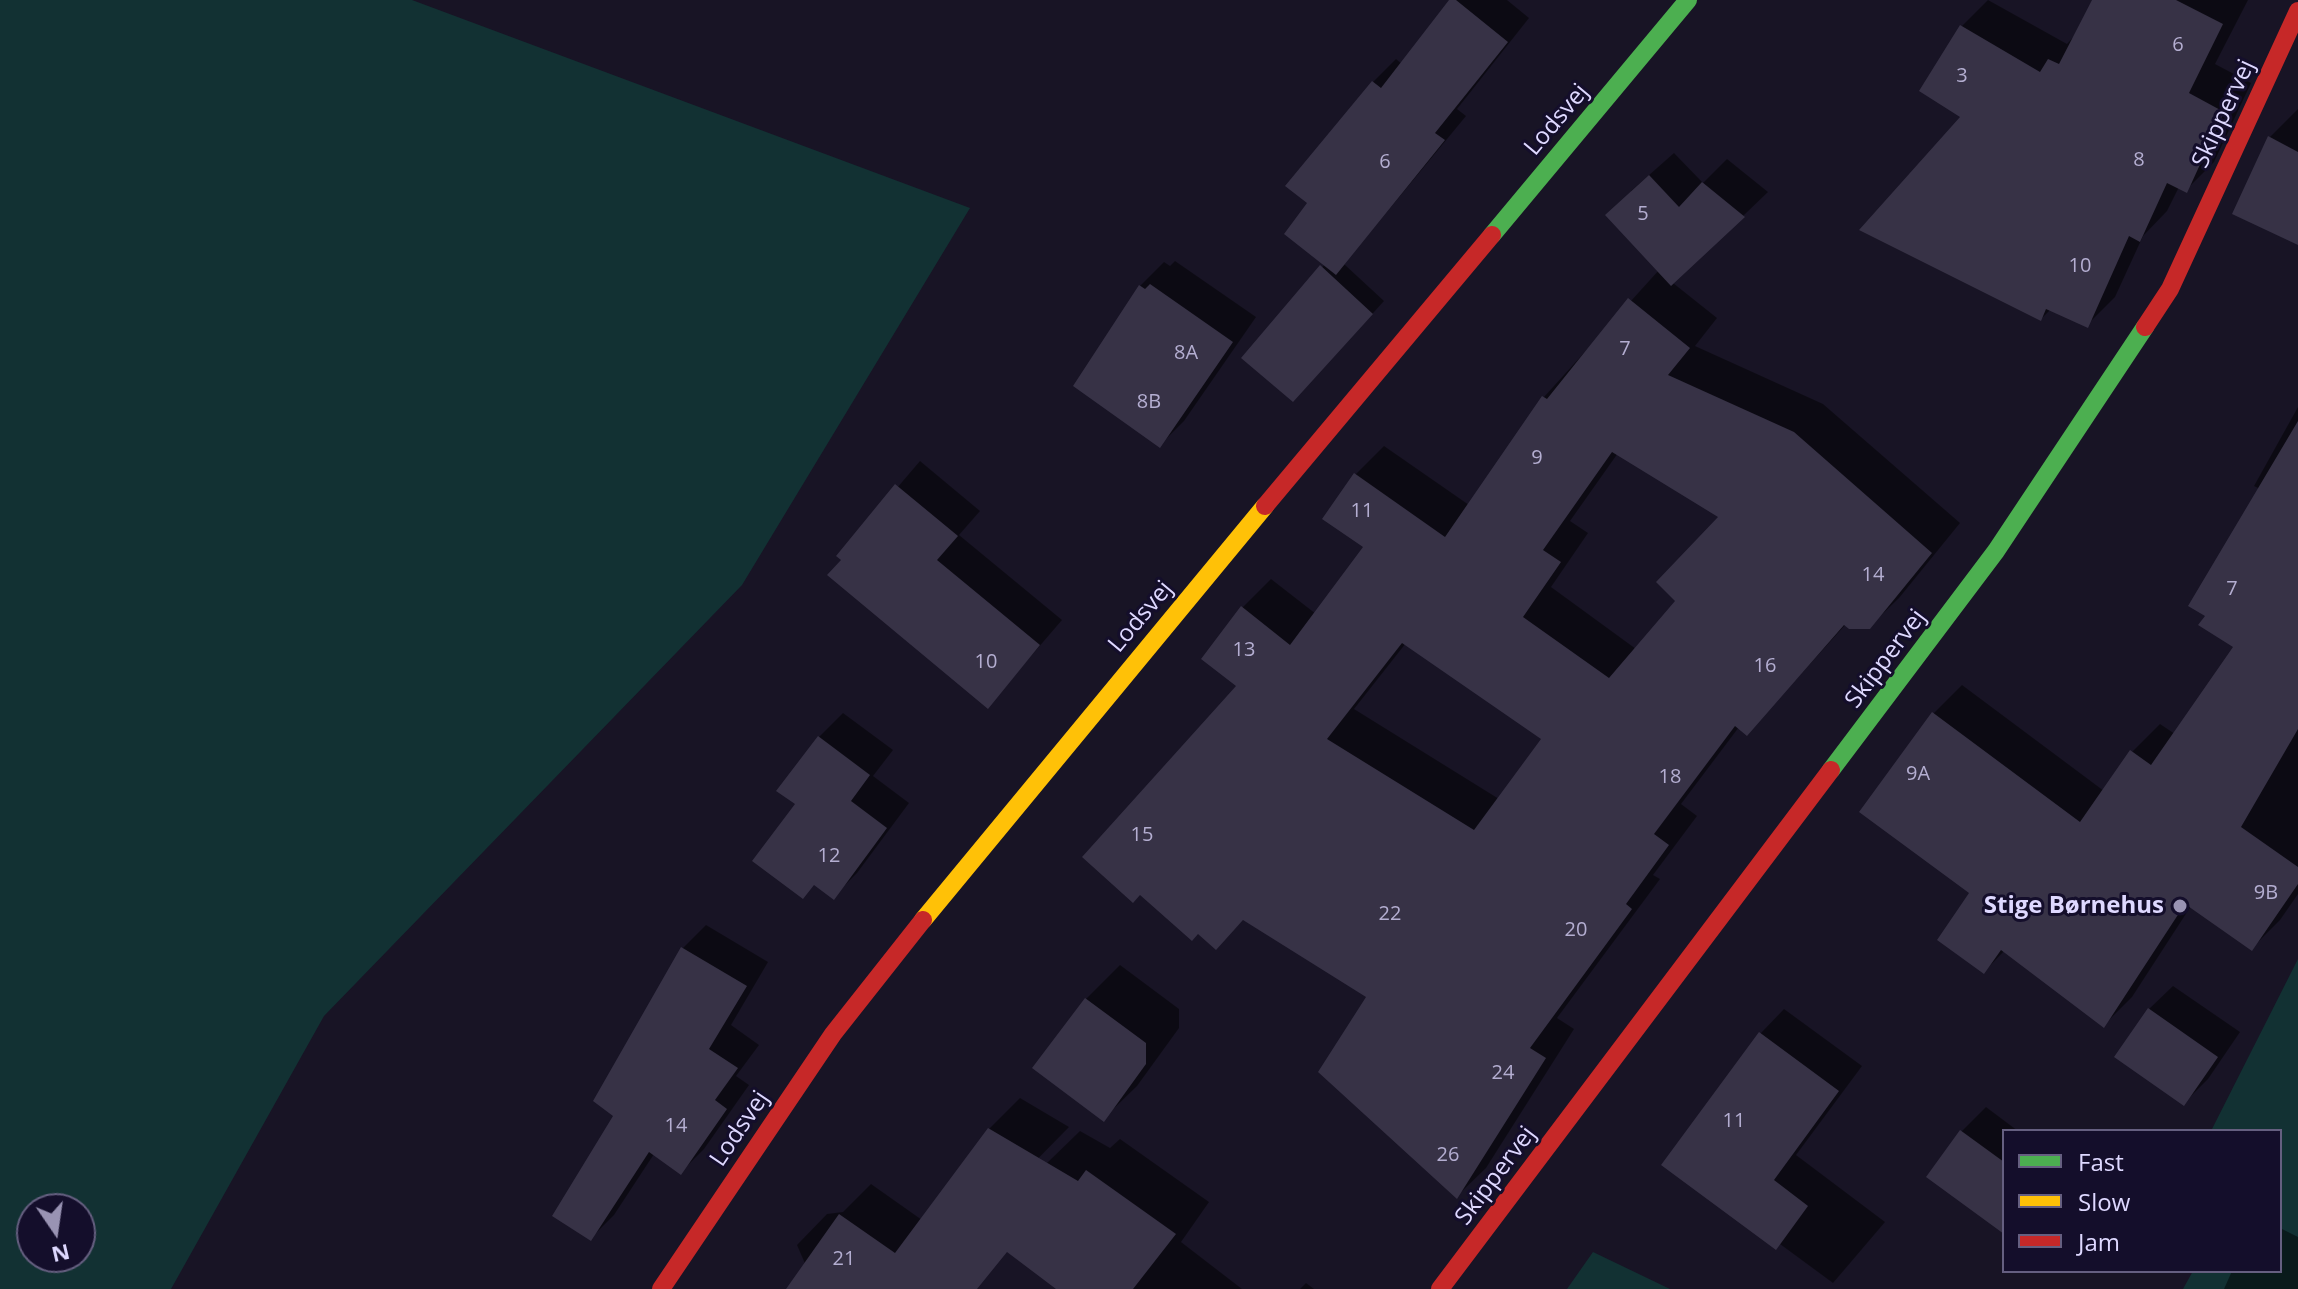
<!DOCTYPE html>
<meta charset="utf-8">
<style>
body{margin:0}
#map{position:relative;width:2298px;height:1289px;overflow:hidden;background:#181425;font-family:"Open Sans",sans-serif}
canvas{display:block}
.legend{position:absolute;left:2002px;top:1129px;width:280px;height:144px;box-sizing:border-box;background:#140e2b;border:2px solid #655f80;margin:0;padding:10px 14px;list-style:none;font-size:24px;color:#ded8ff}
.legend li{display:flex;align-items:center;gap:16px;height:40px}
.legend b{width:40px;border:2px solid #655f80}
.north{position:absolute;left:16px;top:1193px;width:80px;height:80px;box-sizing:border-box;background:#140e2b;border:2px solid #655f80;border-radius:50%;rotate:167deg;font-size:22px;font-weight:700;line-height:32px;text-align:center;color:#ded8ff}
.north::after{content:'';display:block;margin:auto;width:28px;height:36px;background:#9993b3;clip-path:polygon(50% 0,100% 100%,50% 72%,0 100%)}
</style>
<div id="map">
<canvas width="2298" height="1289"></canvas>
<ul class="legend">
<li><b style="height:10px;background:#4caf50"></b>Fast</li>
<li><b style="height:10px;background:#ffc107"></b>Slow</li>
<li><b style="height:10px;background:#c62828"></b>Jam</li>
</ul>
<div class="north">N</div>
</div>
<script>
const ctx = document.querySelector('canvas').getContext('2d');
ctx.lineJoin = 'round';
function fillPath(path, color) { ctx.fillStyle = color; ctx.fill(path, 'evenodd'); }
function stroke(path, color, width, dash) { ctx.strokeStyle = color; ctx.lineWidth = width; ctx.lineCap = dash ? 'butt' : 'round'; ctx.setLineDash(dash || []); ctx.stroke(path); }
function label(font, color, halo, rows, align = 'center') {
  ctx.font = font + ' "Open Sans",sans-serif'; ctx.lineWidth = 6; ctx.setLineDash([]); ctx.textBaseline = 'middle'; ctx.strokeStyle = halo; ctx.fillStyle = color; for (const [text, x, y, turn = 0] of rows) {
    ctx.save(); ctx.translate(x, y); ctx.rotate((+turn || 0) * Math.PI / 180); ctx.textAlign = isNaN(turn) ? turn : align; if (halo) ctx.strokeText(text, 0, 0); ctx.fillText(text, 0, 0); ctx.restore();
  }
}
const green = new Path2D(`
 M0,0H412L970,208L742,585L324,1016L171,1289H0ZM32,1209H80V1257H32Z
 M2298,959V1289H2183L2193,1271H2280V1131H2211Z
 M1593,1252L1670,1289H1567Z`);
const shadow = new Path2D(`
 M1451,0H1507L1529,18L1457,109L1466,116L1344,264L1384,301L1305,388L1243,358L1325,264L1310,203L1373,82L1396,59L1402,64Z
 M1988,0L2067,44L2077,33L2094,0H2248L2215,64L2251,83L2214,162L2186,190L2179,187L2167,211L2143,236L2115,297L2087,325L2051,309L2041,319L1964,116L1962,26Z
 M2298,109V242L2235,213L2270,137Z
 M1674,153L1703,183L1727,159L1768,192L1673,283L1717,318L1695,346L1823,404L1960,523L1899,598L1869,627L1846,624L1747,734L1739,727L1681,804L1697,816L1653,875L1660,879L1557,1018L1574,1029L1486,1168L1457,1196L1368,997L1245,918L1216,947L1242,608L1271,579L1316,614L1365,547L1355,475L1384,446L1469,505L1544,397L1659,270L1631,191ZM1618,453L1721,517L1678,600L1636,649L1551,587L1588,533L1570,521ZM1406,643L1544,739L1499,799L1354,709Z
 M1175,261L1256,317L1184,421L1160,445L1140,286L1164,262L1170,266Z
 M2298,407V894L2280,920L2251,949L2191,906L2132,997L2104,1025L2005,950L1984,972L1972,892L1862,811L1934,713L1962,685L2104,791L2132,752L2160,724L2175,734L2236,646L2260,489L2254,486Z
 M920,461L980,511L959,535L1062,620L988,706L839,556Z
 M843,713L893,750L873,776L909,803L857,873L833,897L815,883L797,803L819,737Z
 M706,925L768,962L731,1025L759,1045L736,1076L749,1085L704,1149L681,1172L654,1154L614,1215L591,1238L616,1115L683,948Z
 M1120,965L1179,1009V1028L1137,1086L1103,1119L1086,999Z
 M2173,986L2240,1032L2208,1079L2184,1103L2149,1009Z
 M1784,1009L1862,1066L1796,1155L1885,1222L1833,1283L1742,1216L1761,1033Z
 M1020,1098L1069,1127L910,1289H816L797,1245L827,1214L843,1212L871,1184L922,1220L989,1129Z
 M1986,1107L2018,1131H2004V1231L1929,1176L1962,1131Z
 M1080,1131L1110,1148L1120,1139L1209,1202L1181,1242L1242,1289H1060L1047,1163Z
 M2280,1228L2298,1237V1289H2224L2232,1271H2280Z
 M1306,1283L1314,1289H1300Z`);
const building = new Path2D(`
 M1449,0H1456L1508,42L1435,133L1445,140L1336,275L1284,234L1307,203L1285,186L1372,81L1381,88Z
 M2092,0H2176L2223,24L2189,93L2224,112L2187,193L2167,183L2140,242L2129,236L2088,328L2046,309L2041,321L1859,230L1960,117L1919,91L1960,25L2040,72L2048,59L2059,64Z
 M2268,136L2298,152V245L2232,214Z
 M1649,175L1679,207L1702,182L1745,217L1671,286L1605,215Z
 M1320,265L1373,314L1293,402L1241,358Z
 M1150,284L1233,342L1160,448L1073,386L1139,285L1145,289Z
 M1628,298L1690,348L1668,375L1794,432L1932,553L1870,629H1849L1844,625L1747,736L1735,726L1654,834L1669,845L1626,904L1632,909L1530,1048L1546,1058L1457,1199L1318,1072L1366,997L1243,920L1216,950L1198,934L1192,941L1140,895L1133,903L1082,857L1236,686L1201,659L1241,606L1290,645L1363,547L1322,519L1354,473L1445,537L1542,396L1547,399ZM1612,452L1718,517L1656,582L1675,601L1609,678L1523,617L1561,562L1543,550ZM1402,643L1541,739L1474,830L1327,739Z
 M2298,421V729L2241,827L2298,867V884L2252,951L2185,904L2104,1028L2001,950L1984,974L1937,940L1969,893L1859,812L1932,712L2080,822L2130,750L2151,765L2233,647L2198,625L2205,616L2188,606Z
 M895,484L958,536L937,560L1040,645L988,709L827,575L841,560L836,556Z
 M818,736L870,775L851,801L887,828L834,900L814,885L803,899L752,861L795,804L776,791Z
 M681,947L747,986L709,1049L738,1068L715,1100L727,1109L681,1175L649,1152L591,1241L552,1216L613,1116L593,1101Z
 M1085,998L1146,1043V1064L1104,1122L1032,1068Z
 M2148,1008L2218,1057L2184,1106L2114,1057Z
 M1759,1032L1839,1091L1774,1180L1808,1206L1776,1250L1661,1165Z
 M988,1128L1078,1181L1086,1170L1176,1234L1133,1289H1056L1007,1252L977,1289H786L839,1214L895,1253Z
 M1960,1130L2004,1162V1234L1926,1177Z`);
const fast = new Path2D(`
 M1492,235L1688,0
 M1831,770L1996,551L2145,327`);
const slow = new Path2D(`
 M923,920L1265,506`);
const jam = new Path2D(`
 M2145,327L2170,289L2298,11
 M1265,506L1492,235
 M661,1289L833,1034L923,920
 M1440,1289L1831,770`);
const markers = [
 [2180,906,8,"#9993b3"]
];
const numberNames = [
 ["6",2178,45],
 ["3",1962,76],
 ["8",2139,160],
 ["6",1385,162],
 ["5",1643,214],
 ["10",2080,266],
 ["7",1625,349],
 ["8A",1186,353],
 ["8B",1149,402],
 ["9",1537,458],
 ["11",1362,511],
 ["14",1873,575],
 ["7",2232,589],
 ["13",1244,650],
 ["10",986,662],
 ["16",1765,666],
 ["9A",1918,774],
 ["18",1670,777],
 ["15",1142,835],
 ["12",829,856],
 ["9B",2266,893],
 ["22",1390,914],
 ["20",1576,930],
 ["24",1503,1073],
 ["11",1734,1121],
 ["14",676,1126],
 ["26",1448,1155],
 ["21",844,1259]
];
const streetNames = [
 ["Skippervej",2224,114,-65],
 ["Lodsvej",1557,120,-50],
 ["Lodsvej",1141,617,-50],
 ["Skippervej",1886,659,-53],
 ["Lodsvej",740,1129,-56],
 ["Skippervej",1496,1176,-53]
];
const poiNames = [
 ["Stige Børnehus",2164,906]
];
fillPath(green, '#123133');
fillPath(shadow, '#0007');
fillPath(building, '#373246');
stroke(fast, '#4caf50', 18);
stroke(slow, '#ffc107', 18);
stroke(jam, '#c62828', 18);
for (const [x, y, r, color] of markers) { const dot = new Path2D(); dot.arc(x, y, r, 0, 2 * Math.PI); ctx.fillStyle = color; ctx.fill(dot); stroke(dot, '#140e2b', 3); }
label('20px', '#b4aed1', null, numberNames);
label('24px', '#ded8ff', '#140e2b', streetNames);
label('bold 24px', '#ded8ff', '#140e2b', poiNames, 'right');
</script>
